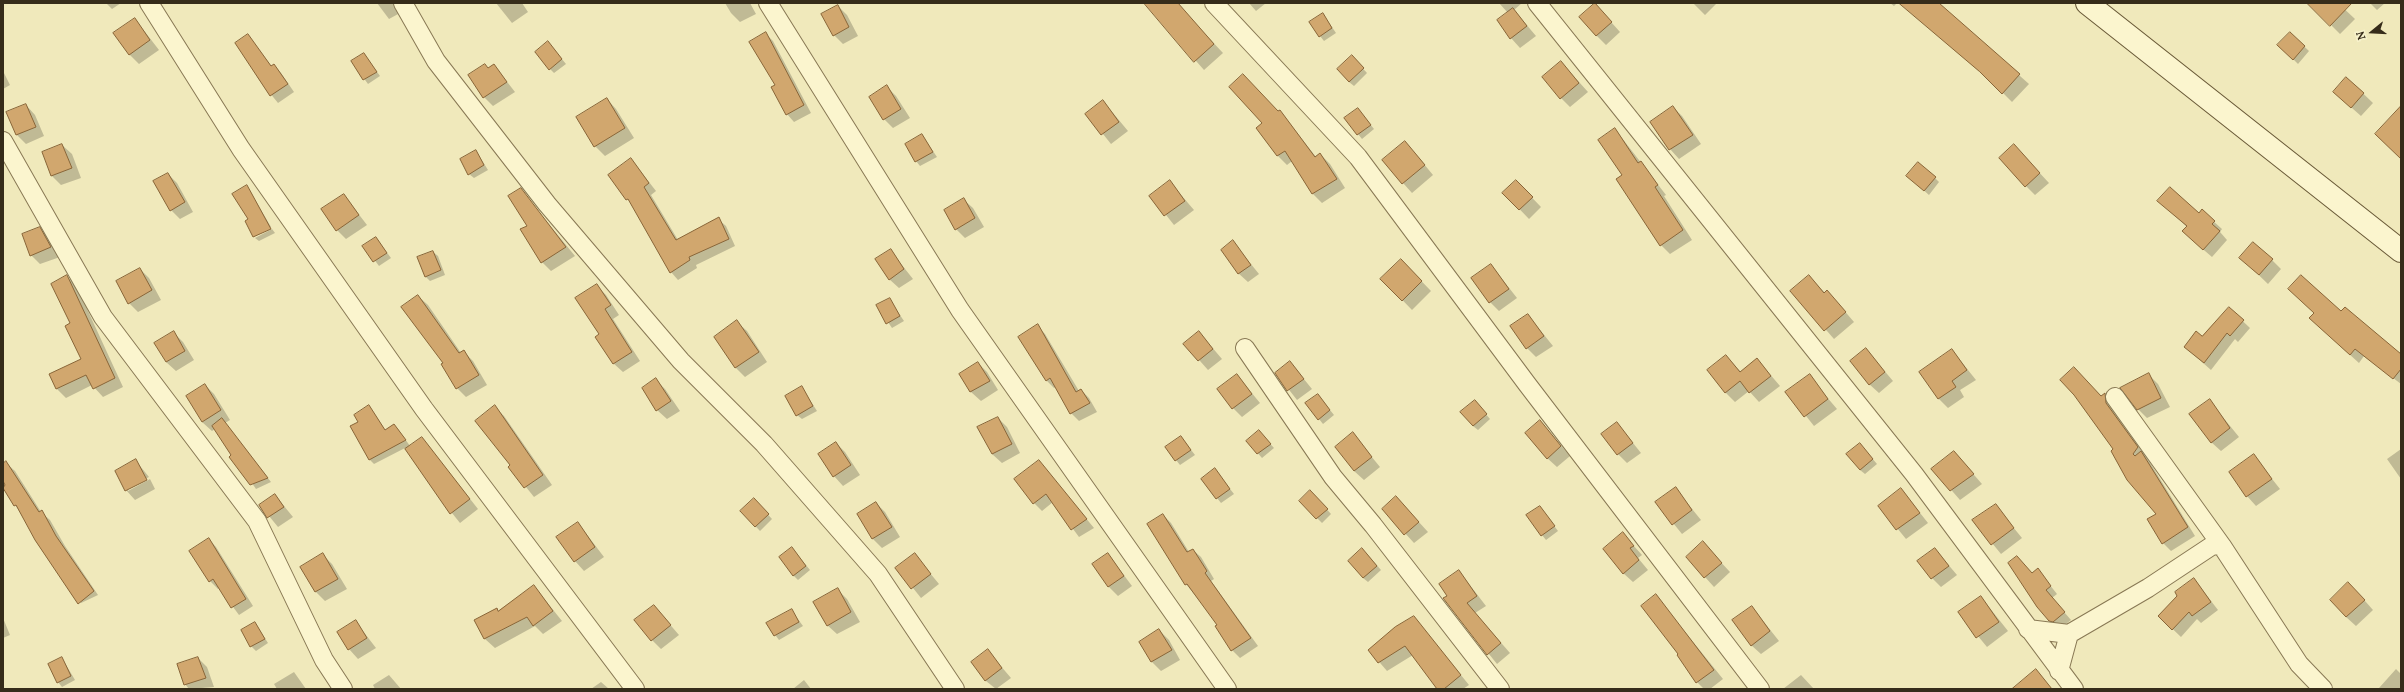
<!DOCTYPE html>
<style>
body{margin:0}
#map{position:relative;width:2404px;height:692px;overflow:hidden;background:#f0e9bb;font-family:Lora,serif}
canvas{display:block}
.frame{position:absolute;inset:0;border:4px solid #362c1a;pointer-events:none}
.north{position:absolute;left:2352px;top:12px;width:40px;height:40px;-webkit-text-stroke:3px #f7f2cb;paint-order:stroke;rotate:252deg;font-size:11px;font-weight:700;line-height:16px;text-align:center;color:#362c1a}
.north::after{content:'';display:block;margin:auto;width:14px;height:18px;background:#362c1a;clip-path:polygon(50% 0,100% 100%,50% 72%,0 100%)}
</style>
<div id="map">
<canvas width="2404" height="692"></canvas>
<div class="frame"></div>
<div class="north">N</div>
</div>
<script>
const ctx = document.querySelector('canvas').getContext('2d');
ctx.lineJoin = 'round';
function fillPath(path, color) { ctx.fillStyle = color; ctx.fill(path, 'evenodd'); }
function stroke(path, color, width, dash) { ctx.strokeStyle = color; ctx.lineWidth = width; ctx.lineCap = dash ? 'butt' : 'round'; ctx.setLineDash(dash || []); ctx.stroke(path); }
const shadow = new Path2D(`
 M106,3H121L112,9Z
 M377,3H397L400,13L389,19Z
 M496,3H522L528,12L512,23Z
 M725,3H750L756,14L740,22L731,13Z
 M1145,3H1176L1223,53L1204,70Z
 M1249,3H1266L1256,11Z
 M1499,3H1522L1514,10L1536,36L1520,48L1511,38L1508,13Z
 M1693,3H1717L1705,15Z
 M1890,3H1897L1894,6Z
 M1899,3H1933L1957,20L2029,84L2012,102L1991,81Z
 M2320,3H2338L2355,19L2340,34L2314,8Z
 M2370,3H2385L2377,10Z
 M1595,4L1620,32L1606,45L1596,35Z
 M838,6L847,15L858,36L843,44L834,35Z
 M1323,14L1336,33L1324,41L1320,36Z
 M135,19L159,50L139,64L129,54Z
 M765,33L773,41L811,113L794,122L787,114L776,85Z
 M2290,33L2309,51L2298,64L2279,45Z
 M248,35L272,67L274,65L281,73L294,92L278,103L257,77L259,76Z
 M552,47L566,64L554,73L550,69Z
 M364,54L380,76L368,84L352,62Z
 M1356,61L1367,73L1354,86L1349,82Z
 M1561,62L1588,92L1570,107L1561,98Z
 M494,65L515,92L493,106L484,97L489,69Z
 M3,71L10,85L3,89Z
 M2347,78L2373,103L2361,116L2344,101Z
 M887,87L896,96L910,118L893,128L884,119Z
 M607,99L616,109L634,138L605,156L595,146L578,118Z
 M1103,101L1128,131L1111,144L1087,114Z
 M26,105L35,115L44,136L26,144L16,134Z
 M1673,107L1682,116L1701,144L1679,159L1670,149L1651,122Z
 M1358,109L1374,129L1362,139L1358,134Z
 M1280,111L1316,157L1320,154L1330,164L1345,188L1322,203L1313,194L1292,161L1287,165L1278,156L1257,128Z
 M1615,129L1666,195L1664,196L1692,240L1670,254L1661,245L1623,175Z
 M922,135L937,157L920,166L916,161Z
 M62,145L72,154L81,178L61,185L52,176L43,152Z
 M476,151L488,170L474,178L469,174Z
 M1414,152L1433,175L1412,193L1403,183Z
 M2023,155L2049,183L2035,195L2026,186Z
 M631,159L656,191L651,195L678,240L718,219L726,226L735,246L696,265L697,268L678,280L671,272L632,204L610,175Z
 M168,174L177,183L193,212L180,219L171,210Z
 M1935,178L1939,182L1929,195L1912,180Z
 M1516,181L1541,207L1529,219L1504,193Z
 M1170,182L1194,210L1174,225L1151,196Z
 M247,186L271,227L254,237L246,221L250,220Z
 M521,190L575,256L551,271L542,262L528,226Z
 M344,195L367,225L346,239L337,230Z
 M963,199L973,208L984,227L965,238L956,229Z
 M2159,201L2199,214L2202,211L2222,229L2220,232L2227,240L2212,257L2191,239L2187,227Z
 M40,228L49,238L60,257L40,264L31,255Z
 M272,229L275,233L259,241L255,238Z
 M376,238L391,258L379,266L364,246Z
 M1233,242L1259,274L1248,282L1238,273Z
 M890,250L913,279L899,288L889,279Z
 M433,252L438,256L445,275L430,281L425,276Z
 M2241,258L2272,260L2281,269L2268,284Z
 M1401,260L1431,291L1412,310L1382,279Z
 M1491,265L1517,298L1499,311L1490,302Z
 M140,269L149,278L161,300L138,312L129,303Z
 M1809,276L1825,293L1836,301L1854,322L1834,339L1792,291Z
 M67,277L76,285L123,387L103,397L92,385L66,398L57,389L50,375L82,360L71,324Z
 M597,286L606,295L619,315L613,319L640,361L623,372L613,363L600,335Z
 M418,296L428,305L461,353L464,352L473,361L487,385L466,397L457,388L444,363Z
 M889,299L904,321L892,328L877,306Z
 M2229,308L2250,328L2238,342L2235,339L2211,370L2185,347L2202,337Z
 M2341,313L2401,356V384L2364,356L2359,363L2318,326Z
 M1528,315L1553,346L1536,357L1527,348Z
 M737,322L747,331L767,362L745,377L736,368L715,337Z
 M1037,326L1045,334L1079,391L1081,390L1089,398L1097,412L1079,421L1071,413L1056,387L1054,388L1046,380Z
 M1199,332L1222,359L1208,370L1185,344Z
 M174,333L183,342L194,360L176,371L166,362Z
 M1866,349L1893,381L1879,393L1869,384Z
 M1952,350L1976,380L1960,390L1964,397L1948,408L1939,399L1921,372Z
 M1726,356L1741,372L1757,359L1780,386L1759,402L1749,391L1735,402L1725,392Z
 M1290,362L1312,389L1297,400L1276,373Z
 M978,363L987,372L998,390L981,401L971,392L960,374Z
 M2148,374L2158,384L2170,407L2147,418L2138,409Z
 M1237,375L1260,403L1242,417L1233,408Z
 M1809,376L1837,409L1814,426L1787,392Z
 M656,380L665,389L680,411L667,419L657,410Z
 M205,385L214,394L230,420L225,423L271,482L256,489L215,429L212,431L202,422Z
 M802,388L817,411L802,419L797,415Z
 M2105,394L2113,402L2114,412L2149,461L2195,536L2171,551L2163,543L2157,514L2115,450L2101,397Z
 M1322,400L1334,415L1323,424L1307,404Z
 M2209,400L2239,437L2221,451L2211,442Z
 M369,406L386,431L398,429L410,446L422,438L478,509L460,523L432,488L433,487L405,448L374,464L370,460L359,422Z
 M1479,406L1490,419L1478,430L1473,426Z
 M495,407L504,416L552,485L534,497L510,467L512,465Z
 M998,418L1007,427L1020,453L1002,463L992,454Z
 M1540,421L1570,456L1557,467L1547,458Z
 M1617,423L1641,453L1627,463L1618,454Z
 M1353,434L1380,467L1364,480L1354,471Z
 M1263,436L1274,448L1262,458L1247,441Z
 M1181,437L1195,455L1180,465L1176,460Z
 M836,443L845,452L860,475L843,486L834,476L819,454Z
 M1860,444L1877,464L1865,474L1860,470Z
 M2401,449V479L2387,459Z
 M1954,452L1982,484L1960,500L1933,469Z
 M2254,456L2280,489L2256,506L2247,496Z
 M136,461L149,477L128,488V491L150,479L155,489L135,500L126,490Z
 M6,463L15,471L41,512L50,520L65,546L98,595L81,603L72,595L4,487L7,486L3,479V465Z
 M1215,470L1234,494L1221,503L1202,479Z
 M1047,471L1094,528L1079,537L1053,502L1042,511L1034,503Z
 M1675,488L1701,520L1682,534L1656,502Z
 M1901,489L1928,523L1906,539L1879,506Z
 M275,495L293,517L278,527L260,505Z
 M1315,496L1331,514L1322,523L1300,501Z
 M1396,497L1428,532L1414,543L1383,509Z
 M754,499L772,519L760,531L741,511Z
 M876,503L885,512L900,537L882,548L873,539L858,514Z
 M1995,505L2022,538L2001,554L1974,521Z
 M1540,507L1558,531L1546,540L1542,535Z
 M1163,515L1171,523L1189,552L1193,550L1201,557L1214,579L1211,581L1258,646L1240,658L1232,650L1219,625L1186,584Z
 M578,523L604,557L584,571L575,561Z
 M1623,534L1642,555L1638,558L1648,570L1633,582L1623,573Z
 M209,539L216,547L253,606L239,615L219,588L218,589L210,581Z
 M1703,543L1730,572L1714,587L1705,577Z
 M792,548L810,570L798,580L793,575Z
 M1935,549L1957,575L1941,587L1932,578Z
 M1108,554L1132,586L1118,596L1108,586Z
 M1367,554L1381,570L1368,582L1363,578Z
 M323,555L332,564L347,589L325,601L316,592L302,567Z
 M915,555L939,584L921,598L897,568Z
 M2017,557L2032,574L2038,570L2057,594L2052,598L2071,620L2061,628H2057L2050,620Z
 M1459,571L1486,606L1475,613L1510,653L1497,664L1444,598L1449,596Z
 M2194,579L2218,610L2201,623L2197,619L2181,637L2159,616Z
 M534,586L562,621L543,634L535,626L495,648L485,639L476,621L496,609L499,612Z
 M837,589L847,599L860,622L837,634L827,625Z
 M2358,593L2373,610L2356,626L2346,617Z
 M1656,596L1723,679L1710,689H1704L1697,682L1678,655L1680,654Z
 M1981,597L2008,631L1987,647L1959,613Z
 M654,606L679,635L661,649L652,640Z
 M1752,607L1779,641L1761,654L1751,645Z
 M791,610L803,626L779,640L767,624Z
 M1414,617L1469,685L1463,689H1438L1413,655L1387,671L1369,650Z
 M3,618L10,635L3,638Z
 M356,622L376,648L358,659L349,649Z
 M255,623L268,643L256,651L251,646Z
 M1159,630L1169,640L1180,660L1161,671L1152,662L1140,642Z
 M988,651L1011,678L996,689L986,681L972,663Z
 M62,658L75,680L62,687L58,682Z
 M198,658L207,667L214,687L189,689L185,684Z
 M2396,669L2401,674V689H2380L2379,688Z
 M294,672L306,689H277L274,684Z
 M389,675L401,689H375L373,685Z
 M1801,675L1814,689H1783Z
 M804,680L811,689H793Z
 M601,682L609,689H591Z`);
const building = new Path2D(`
 M1144,3H1178L1214,44L1194,62Z
 M1595,3L1612,22L1596,36L1579,17Z
 M1899,3H1939L2020,74L2002,94L1980,72Z
 M2307,3H2352L2330,26Z
 M838,5L849,27L833,36L821,14Z
 M1513,8L1527,26L1510,39L1497,20Z
 M1323,13L1332,28L1319,37L1309,22Z
 M135,18L150,40L129,55L113,33Z
 M766,32L804,105L786,115L771,87L775,85L749,42Z
 M2290,32L2305,46L2293,60L2277,45Z
 M248,34L271,66L274,64L288,84L270,96L235,43Z
 M548,41L562,59L549,70L535,52Z
 M364,53L377,72L363,80L351,61Z
 M1352,55L1364,68L1349,82L1337,69Z
 M1561,61L1579,83L1560,99L1542,77Z
 M485,64L488,68L494,64L507,82L483,98L468,75Z
 M1243,74L1278,111L1280,110L1315,157L1320,153L1337,179L1312,194L1285,151L1277,156L1256,128L1262,123L1229,87Z
 M2346,77L2364,93L2351,108L2333,92Z
 M887,85L901,109L883,120L869,97Z
 M607,98L625,128L594,147L576,117Z
 M1103,100L1119,122L1101,135L1085,114Z
 M26,104L36,127L16,135L6,112Z
 M1673,106L1693,135L1669,150L1650,122Z
 M2401,106V159L2375,134Z
 M1358,108L1371,125L1357,135L1344,118Z
 M1615,128L1638,163L1641,161L1658,185L1655,187L1683,230L1660,246L1616,179L1622,175L1598,140Z
 M922,134L933,152L915,162L905,144Z
 M1405,141L1425,165L1402,184L1382,160Z
 M62,144L72,168L51,176L42,152Z
 M2014,144L2040,173L2025,187L1999,158Z
 M476,150L484,165L468,175L460,159Z
 M631,158L649,183L644,187L676,240L719,217L729,239L689,257L690,260L670,273L628,199L626,200L608,175Z
 M1918,162L1936,177L1924,191L1906,176Z
 M168,173L185,202L170,211L153,181Z
 M1170,180L1185,201L1164,216L1149,196Z
 M1516,180L1533,197L1519,210L1502,193Z
 M247,185L271,229L253,237L245,221L248,219L232,194Z
 M2170,187L2199,213L2202,209L2215,221L2212,224L2220,231L2203,250L2182,231L2187,226L2157,201Z
 M521,188L566,247L541,263L520,229L527,226L508,196Z
 M344,194L359,215L336,231L321,209Z
 M964,198L975,218L955,230L944,210Z
 M40,227L51,247L30,256L22,234Z
 M376,237L387,253L373,262L362,246Z
 M1233,240L1251,265L1238,274L1221,250Z
 M2253,242L2273,259L2259,275L2239,258Z
 M891,249L904,269L889,280L875,259Z
 M433,251L441,270L425,277L417,257Z
 M1401,259L1422,281L1402,301L1380,279Z
 M1491,264L1509,289L1489,303L1471,278Z
 M140,268L152,290L128,304L116,281Z
 M67,275L115,378L93,389L86,375L56,389L49,374L81,359L65,326L70,323L51,284Z
 M1809,275L1824,293L1827,290L1846,312L1824,331L1790,291Z
 M2301,275L2341,311L2345,307L2401,354V369L2393,379L2355,349L2350,355L2309,318L2314,313L2288,289Z
 M597,284L611,305L605,309L632,352L613,364L595,337L599,334L575,298Z
 M418,295L459,353L464,350L479,375L456,389L441,364L443,363L401,307Z
 M890,298L900,316L886,324L876,305Z
 M2229,307L2244,320L2230,336L2227,333L2204,363L2184,347L2196,331L2202,336Z
 M1528,314L1544,336L1526,349L1510,326Z
 M737,320L759,352L735,368L714,337Z
 M1038,324L1076,392L1081,389L1090,403L1070,414L1050,378L1046,381L1018,337Z
 M174,331L185,351L166,362L154,343Z
 M1199,331L1213,349L1198,361L1183,344Z
 M1866,348L1885,372L1869,385L1850,361Z
 M1952,349L1967,370L1952,381L1956,387L1938,399L1919,372Z
 M1726,355L1740,372L1757,358L1771,376L1749,393L1740,381L1725,393L1707,370Z
 M1290,361L1304,379L1287,391L1275,373Z
 M978,362L990,381L970,392L959,374Z
 M2074,367L2101,396L2105,393L2106,403L2138,447L2133,454L2135,456L2141,451L2188,527L2162,544L2147,519L2156,514L2127,480L2111,451L2113,449L2074,395L2060,380Z
 M2149,373L2161,398L2137,410L2120,388Z
 M1237,374L1252,394L1232,409L1217,389Z
 M1810,374L1828,399L1804,417L1785,392Z
 M656,378L671,401L656,411L642,388Z
 M205,384L221,410L202,422L186,396Z
 M802,386L813,406L796,416L785,396Z
 M1318,394L1330,410L1318,420L1305,403Z
 M2210,399L2230,428L2211,443L2189,414Z
 M1475,400L1487,414L1473,426L1460,412Z
 M369,405L385,430L394,424L406,440L369,460L350,426L358,422L354,415Z
 M495,405L543,475L524,488L508,467L510,465L475,421Z
 M998,417L1012,444L992,454L977,427Z
 M222,418L268,478L250,485L229,457L231,455L212,426Z
 M1540,420L1561,446L1547,459L1525,433Z
 M1617,422L1633,443L1617,455L1601,434Z
 M1259,430L1271,444L1257,454L1246,441Z
 M1353,432L1372,457L1354,471L1335,447Z
 M1181,436L1191,450L1175,461L1165,447Z
 M422,437L470,499L450,514L405,449Z
 M836,442L851,465L833,477L818,454Z
 M1860,443L1873,459L1860,470L1846,454Z
 M1954,451L1974,474L1950,491L1931,469Z
 M2254,454L2272,479L2246,497L2229,472Z
 M136,459L147,480L125,491L115,471Z
 M1039,460L1087,519L1071,530L1046,494L1033,504L1014,479Z
 M6,461L39,512L42,510L56,536L94,591L78,604L35,540L16,505L14,506L3,488L5,485L3,481V464Z
 M1215,468L1230,489L1216,499L1201,479Z
 M1676,487L1692,510L1672,525L1655,502Z
 M1901,488L1920,513L1896,530L1878,506Z
 M1310,490L1328,509L1316,519L1299,501Z
 M275,494L284,507L267,518L259,505Z
 M1396,496L1419,522L1404,535L1382,509Z
 M754,498L769,514L755,527L740,511Z
 M876,502L892,527L872,539L857,514Z
 M1996,504L2014,528L1991,545L1972,520Z
 M1540,506L1555,526L1541,536L1526,515Z
 M1163,514L1187,552L1193,549L1207,571L1205,573L1251,638L1231,651L1215,626L1217,625L1187,584L1185,585L1147,524Z
 M578,522L595,547L574,562L556,537Z
 M1623,532L1634,546L1630,548L1639,560L1623,574L1603,549Z
 M209,538L246,599L231,608L213,579L209,582L189,551Z
 M1703,541L1722,563L1704,578L1686,557Z
 M792,547L806,566L793,576L779,557Z
 M1362,548L1377,566L1363,578L1348,561Z
 M1935,548L1949,566L1931,579L1917,561Z
 M323,553L338,579L315,592L300,567Z
 M915,553L931,574L911,589L895,568Z
 M1108,553L1124,576L1108,587L1092,564Z
 M2017,556L2032,573L2038,568L2051,586L2046,590L2065,612L2053,622L2049,621L2037,607L2008,563Z
 M1459,570L1477,596L1467,603L1501,643L1487,655L1443,598L1447,596L1439,584Z
 M2194,578L2211,602L2192,616L2189,612L2172,630L2158,616L2177,596L2175,592Z
 M2348,582L2365,600L2346,617L2330,600Z
 M534,585L553,611L533,626L527,617L484,639L474,620L497,608L498,611Z
 M838,588L851,612L827,626L813,602Z
 M1656,594L1714,670L1696,683L1677,655L1678,654L1641,606Z
 M1981,596L1999,622L1976,638L1958,612Z
 M654,605L671,625L651,641L634,620Z
 M1752,606L1770,631L1751,646L1732,620Z
 M792,609L799,622L774,636L766,623Z
 M1414,616L1461,675L1444,689H1437L1405,646L1378,663L1368,650L1395,627Z
 M356,620L367,638L348,650L337,632Z
 M255,622L265,639L250,647L241,630Z
 M1159,629L1172,650L1151,662L1139,642Z
 M988,649L1002,668L985,681L971,662Z
 M62,657L71,676L57,683L48,664Z
 M198,657L206,678L184,685L177,664Z
 M2036,669L2052,689H2012Z`);
const street = new Path2D(`
 M149,3L241,149L424,409L635,689
 M403,3L436,61L547,204L681,361L764,444L878,574L955,689
 M768,3L960,310L1227,689
 M1214,3L1358,157L1527,384L1760,689
 M1537,3L1914,474L2074,689
 M3,141L103,317L257,521L324,660L343,689
 M1245,348L1333,477L1373,525L1500,689
 M2115,397L2222,546
 M2028,629L2069,634L2148,588L2213,545L2222,546L2299,664L2323,689
 M2059,671L2069,634`);
const secondary = new Path2D(`
 M2087,3L2401,251`);
fillPath(shadow, '#0003');
fillPath(building, '#d1a76e');
stroke(building, '#886538', 1);
stroke(street, '#887854', 20);
stroke(secondary, '#695937', 24);
stroke(street, '#fbf5ce', 18);
stroke(secondary, '#fbf5ce', 22);
</script>
